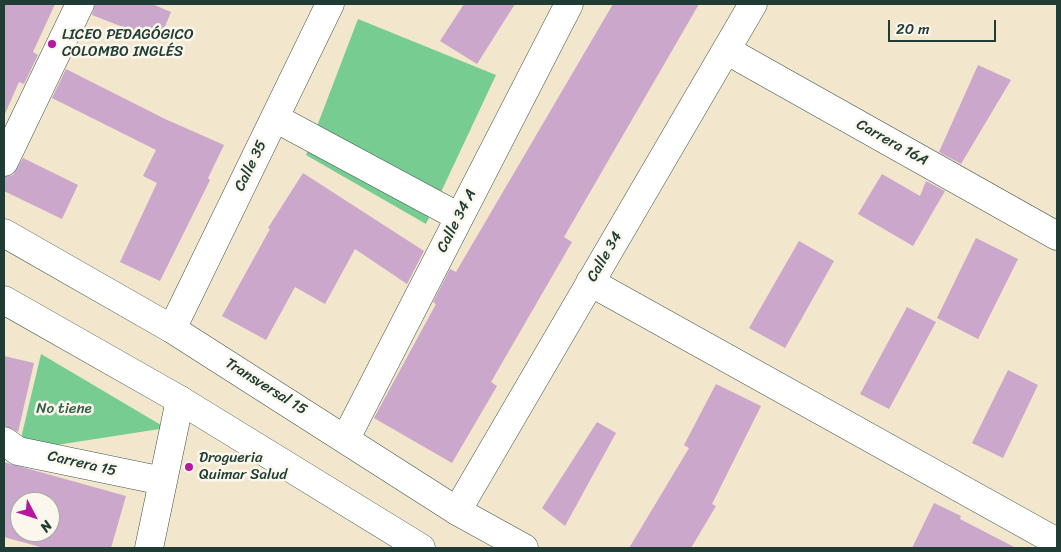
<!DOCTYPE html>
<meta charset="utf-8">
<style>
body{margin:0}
#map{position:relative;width:1061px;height:552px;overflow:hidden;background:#f2e6cd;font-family:Sriracha,sans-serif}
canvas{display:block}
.frame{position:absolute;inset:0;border:5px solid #1f3d34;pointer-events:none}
.north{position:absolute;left:10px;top:492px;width:50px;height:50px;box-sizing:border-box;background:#fbf7ec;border:1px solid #a3ada2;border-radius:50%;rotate:130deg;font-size:14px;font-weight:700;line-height:20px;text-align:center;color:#1f3d34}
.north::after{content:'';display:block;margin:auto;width:18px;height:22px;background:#b5179e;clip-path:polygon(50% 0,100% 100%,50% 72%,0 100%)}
.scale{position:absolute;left:888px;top:20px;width:108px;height:22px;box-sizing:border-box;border:2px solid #1f3d34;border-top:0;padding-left:6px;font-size:15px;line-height:18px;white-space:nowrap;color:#1f3d34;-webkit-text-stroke:4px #fbf7ec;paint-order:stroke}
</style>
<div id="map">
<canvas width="1061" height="552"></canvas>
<div class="frame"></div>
<div class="north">N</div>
<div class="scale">20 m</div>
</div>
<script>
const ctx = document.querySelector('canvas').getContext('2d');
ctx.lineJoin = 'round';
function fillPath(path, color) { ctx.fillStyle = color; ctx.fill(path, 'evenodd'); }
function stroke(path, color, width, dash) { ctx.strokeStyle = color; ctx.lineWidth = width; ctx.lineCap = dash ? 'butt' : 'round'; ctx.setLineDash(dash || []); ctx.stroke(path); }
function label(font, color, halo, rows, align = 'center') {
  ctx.font = font + ' Sriracha,sans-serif'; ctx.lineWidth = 5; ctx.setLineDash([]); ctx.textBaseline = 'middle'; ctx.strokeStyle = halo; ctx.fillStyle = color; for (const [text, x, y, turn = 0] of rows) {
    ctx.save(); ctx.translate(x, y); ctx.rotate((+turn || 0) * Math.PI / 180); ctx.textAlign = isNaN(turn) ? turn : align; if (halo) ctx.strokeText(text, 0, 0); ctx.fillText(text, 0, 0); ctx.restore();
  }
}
const green = new Path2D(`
 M358,19L496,75L426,224L306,155Z
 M41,354L166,428L18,451Z`);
const building = new Path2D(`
 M4,4H55L33,52L38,55L24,84L19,82L4,116Z
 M95,4H152L171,12L159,41L92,15Z
 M464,4H515L477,64L440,41Z
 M613,4H699L564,237L572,242L491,382L497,386L452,463L374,418L436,304L433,302L450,269L456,272Z
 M978,65L1011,80L961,164L939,152Z
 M66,69L165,119L224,145L208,178L210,180L160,281L120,262L157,183L143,176L156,150L52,98Z
 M23,158L78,185L62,219L4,191V177L13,175Z
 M303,173L424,251L407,284L355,249L325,304L295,287L266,340L222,316L270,229L268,228Z
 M882,174L920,196L926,181L945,191L913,246L858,214Z
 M976,238L1018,259L978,339L937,318Z
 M799,241L834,261L785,348L749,328Z
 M907,307L936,322L889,409L860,394Z
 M4,356L34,363L18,432L4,426Z
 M1008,370L1038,385L1003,458L972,443Z
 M716,384L761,406L712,504L716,506L691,548H629L689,448L684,445Z
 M597,422L616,433L565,526L542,508Z
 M4,462L126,496L111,548H44L4,537ZM20,502H50V532H20Z
 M934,503L961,516L960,519L1016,548H912Z`);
const minor = new Path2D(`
 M726,50L1057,236
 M275,118L459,217
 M4,162L80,4
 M590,282L1057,542
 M172,329L330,4
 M346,438L569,4
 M4,441L18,451L163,481
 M457,511L753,4
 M149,548L180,400`);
const tertiary = new Path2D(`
 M4,233L172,329L457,511L524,548
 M4,300L180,400L421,548`);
const markers = [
 [52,44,5,"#b5179e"],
 [189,467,5,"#b5179e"]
];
const poiNames = [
 ["LICEO PEDAGÓGICO",62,35],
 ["COLOMBO INGLÉS",62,52],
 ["Drogueria",199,458],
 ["Quimar Salud",199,475]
];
const streetNames = [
 ["Carrera 16A",892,143,29],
 ["Calle 35",251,166,-64],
 ["Calle 34 A",457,221,-63],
 ["Calle 34",605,257,-60],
 ["Transversal 15",266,387,32],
 ["Carrera 15",82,464,13]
];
const parkNames = [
 ["No tiene",64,409]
];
fillPath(green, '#77cd91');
fillPath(building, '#caa7cb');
stroke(minor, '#3f564b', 29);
stroke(tertiary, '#3f564b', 29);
stroke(minor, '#fff', 28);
stroke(tertiary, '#fff', 28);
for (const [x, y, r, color] of markers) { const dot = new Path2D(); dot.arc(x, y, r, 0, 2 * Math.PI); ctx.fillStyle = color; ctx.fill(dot); stroke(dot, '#fbf7ec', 2); }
label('15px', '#1f3d34', '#fbf7ec', poiNames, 'left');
label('15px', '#1f3d34', '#fbf7ec', streetNames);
label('15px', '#35614b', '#fbf7ec', parkNames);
</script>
